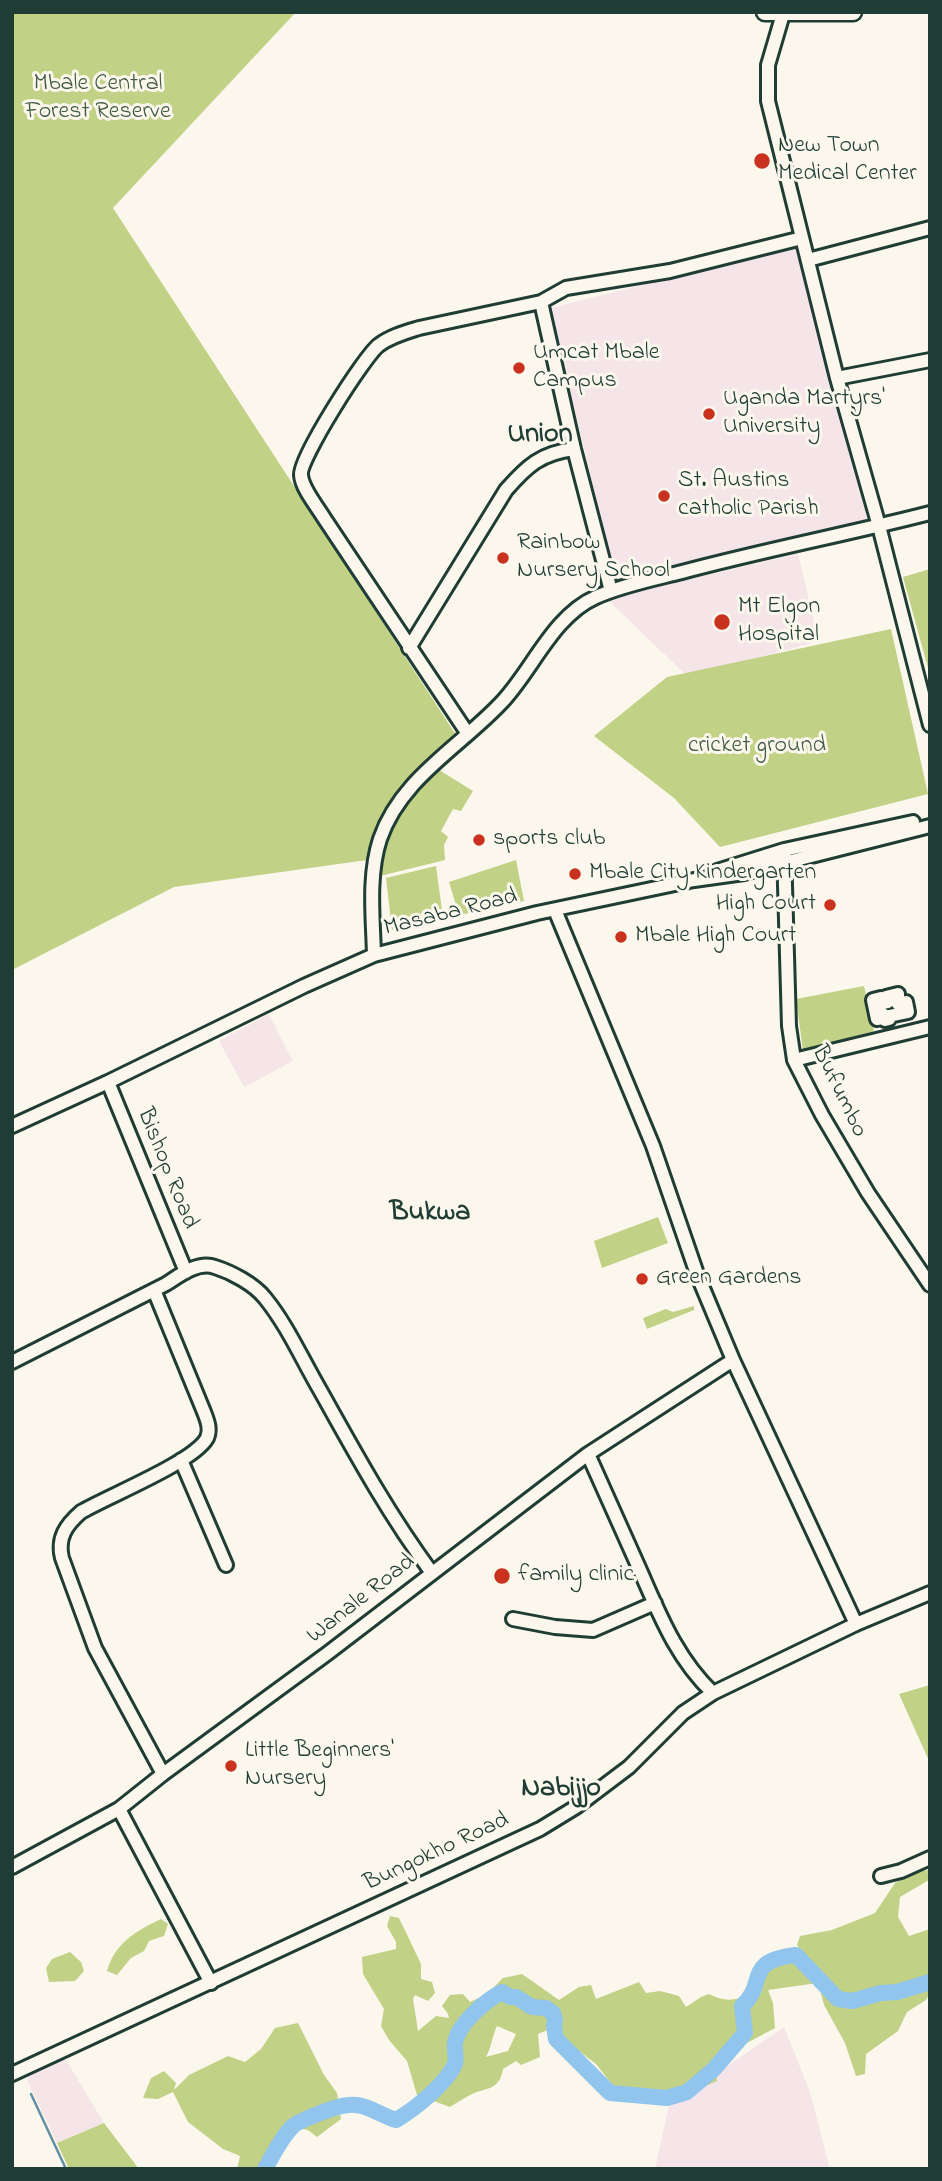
<!DOCTYPE html>
<style>
body{margin:0}
#map{position:relative;width:942px;height:2181px;overflow:hidden;background:#fbf7ec;font-family:"Indie Flower",sans-serif}
canvas{display:block}
.frame{position:absolute;inset:0;border:14px solid #1f3d34;pointer-events:none}
</style>
<div id="map">
<canvas width="942" height="2181"></canvas>
<div class="frame"></div>
</div>
<script>
const ctx = document.querySelector('canvas').getContext('2d');
ctx.lineJoin = 'round';
function fillPath(path, color) { ctx.fillStyle = color; ctx.fill(path, 'evenodd'); }
function stroke(path, color, width, dash) { ctx.strokeStyle = color; ctx.lineWidth = width; ctx.lineCap = dash ? 'butt' : 'round'; ctx.setLineDash(dash || []); ctx.stroke(path); }
function label(font, color, halo, rows, align = 'center') {
  ctx.font = font + ' "Indie Flower",sans-serif'; ctx.lineWidth = 6; ctx.setLineDash([]); ctx.textBaseline = 'middle'; ctx.strokeStyle = halo; ctx.fillStyle = color; for (const [text, x, y, turn = 0] of rows) {
    ctx.save(); ctx.translate(x, y); ctx.rotate((+turn || 0) * Math.PI / 180); ctx.textAlign = isNaN(turn) ? turn : align; if (halo) ctx.strokeText(text, 0, 0); ctx.fillText(text, 0, 0); ctx.restore();
  }
}
const built = new Path2D(`
 M801,246L867,519L616,581L550,308Z
 M798,554L819,641L688,677L611,603L609,598Z
 M269,1014L293,1061L244,1087L219,1041Z
 M784,2027L810,2092L830,2169H655L670,2100L678,2098L708,2079Z
 M65,2058L104,2123L57,2143L27,2080L29,2075Z`);
const green = new Path2D(`
 M12,12H296L113,208L456,735L452,741C415,774 379,810 367,860L174,887L12,970Z
 M930,569V667L928,668L903,577Z
 M891,629L928,794L720,847L674,798L594,736L667,677Z
 M436,768L473,791L461,811L453,809L441,831L448,837L444,845L445,860L380,876C386,832 407,800 436,768Z
 M516,860L524,901L459,915L449,882Z
 M436,866L443,918L392,930L386,878Z
 M864,986L874,1031L803,1051L796,999Z
 M658,1217L668,1243L602,1268L594,1241Z
 M694,1306V1310L647,1329L643,1318L666,1309L673,1312Z
 M930,1685V1763L899,1694Z
 M929,1870V1880L900,1897L898,1917L909,1936L930,1929V1993L926,2000L907,2012L898,2031L866,2054L865,2074L856,2076L845,2043L824,2005L818,1983L768,1990L773,2003L775,2028L715,2060L717,2081L678,2098L642,2101L618,2092L596,2064L550,2029L538,2034L540,2057L521,2065L516,2061L503,2069C499,2092 485,2087 470,2095C463,2099 456,2103 450,2107L417,2095L407,2061L389,2040L381,2026L384,2009L363,1974L362,1957L396,1949V1942L387,1926L390,1916L399,1918L421,1964V1979L432,1982L435,1993L428,2001L415,1995L413,1999L418,2031L436,2016L449,2018L448,2014L442,2006L450,1995L463,1994L470,2002L487,1994L503,1978L522,1974L559,2000L579,1987L591,1985L596,1999L639,1982L646,1993L660,1991L679,1996L686,2007L701,1997L709,1994C723,2001 735,2002 748,1994C755,1966 759,1960 788,1951L796,1961L814,1969L797,1945L800,1936L832,1930L875,1913L895,1883L917,1872ZM497,2026L516,2034L508,2051L486,2057C491,2048 492,2037 497,2026Z
 M161,1919L168,1924L164,1936L149,1941L144,1951L131,1958L117,1975L107,1971C115,1943 136,1931 161,1919Z
 M70,1952L81,1962L84,1971L75,1981L49,1982L46,1968L52,1959Z
 M298,2023L324,2075L337,2093L341,2119L317,2137L308,2130L297,2128L265,2155L261,2169H237L240,2156L223,2149L188,2122L173,2092L158,2099L143,2098L151,2078L164,2071L176,2083L174,2090L189,2075L228,2056L245,2062L261,2049L275,2028Z
 M104,2123L139,2169H69L57,2143Z`);
const stream = new Path2D(`
 M31,2094L66,2169`);
const river = new Path2D(`
 M265,2169C273,2155 281,2138 292,2127C299,2120 339,2105 349,2105C366,2103 381,2116 396,2120C415,2109 446,2084 455,2064C457,2058 454,2049 455,2043C458,2024 486,2000 502,1992L510,1997H516L532,2007L546,2008L553,2013L555,2020L554,2026L556,2039L610,2093L667,2098L687,2092L714,2069L745,2033L742,2006C768,1982 743,1961 796,1955L838,1999L852,2001L881,1993L897,1992L930,1982`);
const minor = new Path2D(`
 M783,14L768,65V101L837,378L879,526L930,725
 M808,260L930,228
 M837,378L930,360
 M611,591L574,449L541,302L566,288L670,271L802,238
 M409,648L506,490C527,466 541,453 574,449
 M468,734L324,518C317,506 302,489 301,475C299,459 365,355 379,345C391,336 406,332 419,328L541,302
 M784,850L789,1026L794,1060L822,1115L868,1193L930,1285
 M717,871L784,850L913,822
 M555,910L653,1146L697,1274L733,1360L856,1624
 M374,955C373,917 368,876 380,839C401,778 460,747 502,702C533,669 553,616 596,597C623,585 654,579 682,572C764,550 848,534 930,513
 M873,1000L881,998L882,1003L888,1002L886,997L898,994V1004L906,1002L908,1012L889,1016V1019L885,1020L883,1014L881,1015L882,1018L877,1019L873,1000
 M794,1060L930,1027
 M108,1082L186,1272
 M12,1126L108,1082L304,986L374,955L537,913L694,880L744,873L930,826
 M154,1290L204,1412C207,1420 211,1429 207,1438C194,1462 108,1496 81,1512C66,1525 57,1538 62,1558L95,1648L163,1774
 M12,1362L166,1284C180,1275 198,1261 215,1267C231,1272 254,1284 265,1298C287,1325 302,1359 320,1390C355,1453 389,1515 432,1573
 M588,1454C605,1492 622,1530 639,1568C659,1613 676,1658 713,1693
 M181,1460L226,1565
 M513,1619L555,1627L593,1630L655,1603
 M119,1809L211,1983
 M12,1867L119,1809L163,1774L328,1653L588,1454L733,1360
 M881,1876L901,1871L930,1858
 M12,2074L540,1829L576,1807L629,1767L683,1713L713,1693L856,1624L930,1593`);
const major = new Path2D(`
 M765,12H853`);
const markers = [
 [762,161,9,"#c8321e"],
 [519,368,7,"#c8321e"],
 [709,414,7,"#c8321e"],
 [664,496,7,"#c8321e"],
 [503,558,7,"#c8321e"],
 [722,622,9,"#c8321e"],
 [479,840,7,"#c8321e"],
 [575,874,7,"#c8321e"],
 [830,905,7,"#c8321e"],
 [621,937,7,"#c8321e"],
 [642,1279,7,"#c8321e"],
 [502,1576,9,"#c8321e"],
 [231,1766,7,"#c8321e"]
];
const parkNames = [
 ["Mbale Central",98,85],
 ["Forest Reserve",98,113],
 ["cricket ground",757,747]
];
const poiNames = [
 ["New Town",778,147],
 ["Medical Center",778,175],
 ["Umcat Mbale",533,354],
 ["Campus",533,382],
 ["Uganda Martyrs'",723,400],
 ["University",723,428],
 ["St. Austins",678,482],
 ["catholic Parish",678,510],
 ["Rainbow",517,544],
 ["Nursery School",517,572],
 ["Mt Elgon",738,608],
 ["Hospital",738,636],
 ["sports club",493,840],
 ["Mbale City Kindergarten",589,874],
 ["High Court",816,905,"right"],
 ["Mbale High Court",635,937],
 ["Green Gardens",656,1279],
 ["family clinic",518,1576],
 ["Little Beginners'",245,1752],
 ["Nursery",245,1780]
];
const streetNames = [
 ["Masaba Road",451,914,-14],
 ["Bufumbo",838,1092,64],
 ["Bishop Road",166,1169,68],
 ["Wanale Road",362,1600,-38],
 ["Bungokho Road",437,1853,-25]
];
const quarterNames = [
 ["Union",540,436],
 ["Bukwa",430,1214],
 ["Nabijjo",561,1790]
];
fillPath(built, '#f5e5e9');
fillPath(green, '#c1d186');
stroke(stream, '#638fa4', 2.5);
stroke(river, '#91c5ee', 16);
stroke(minor, '#1f3d34', 18);
stroke(major, '#1f3d34', 21);
stroke(minor, '#fbf7ec', 12);
stroke(major, '#fbf7ec', 16);
for (const [x, y, r, color] of markers) { const dot = new Path2D(); dot.arc(x, y, r, 0, 2 * Math.PI); ctx.fillStyle = color; ctx.fill(dot); stroke(dot, '#fbf7ec', 2.5); }
label('24px', '#3f5b44', '#fbf7ec', parkNames);
label('24px', '#1f3d34', '#fbf7ec', poiNames, 'left');
label('24px', '#1f3d34', '#fbf7ec', streetNames);
label('bold 28px', '#1f3d34', '#fbf7ec', quarterNames);
</script>
